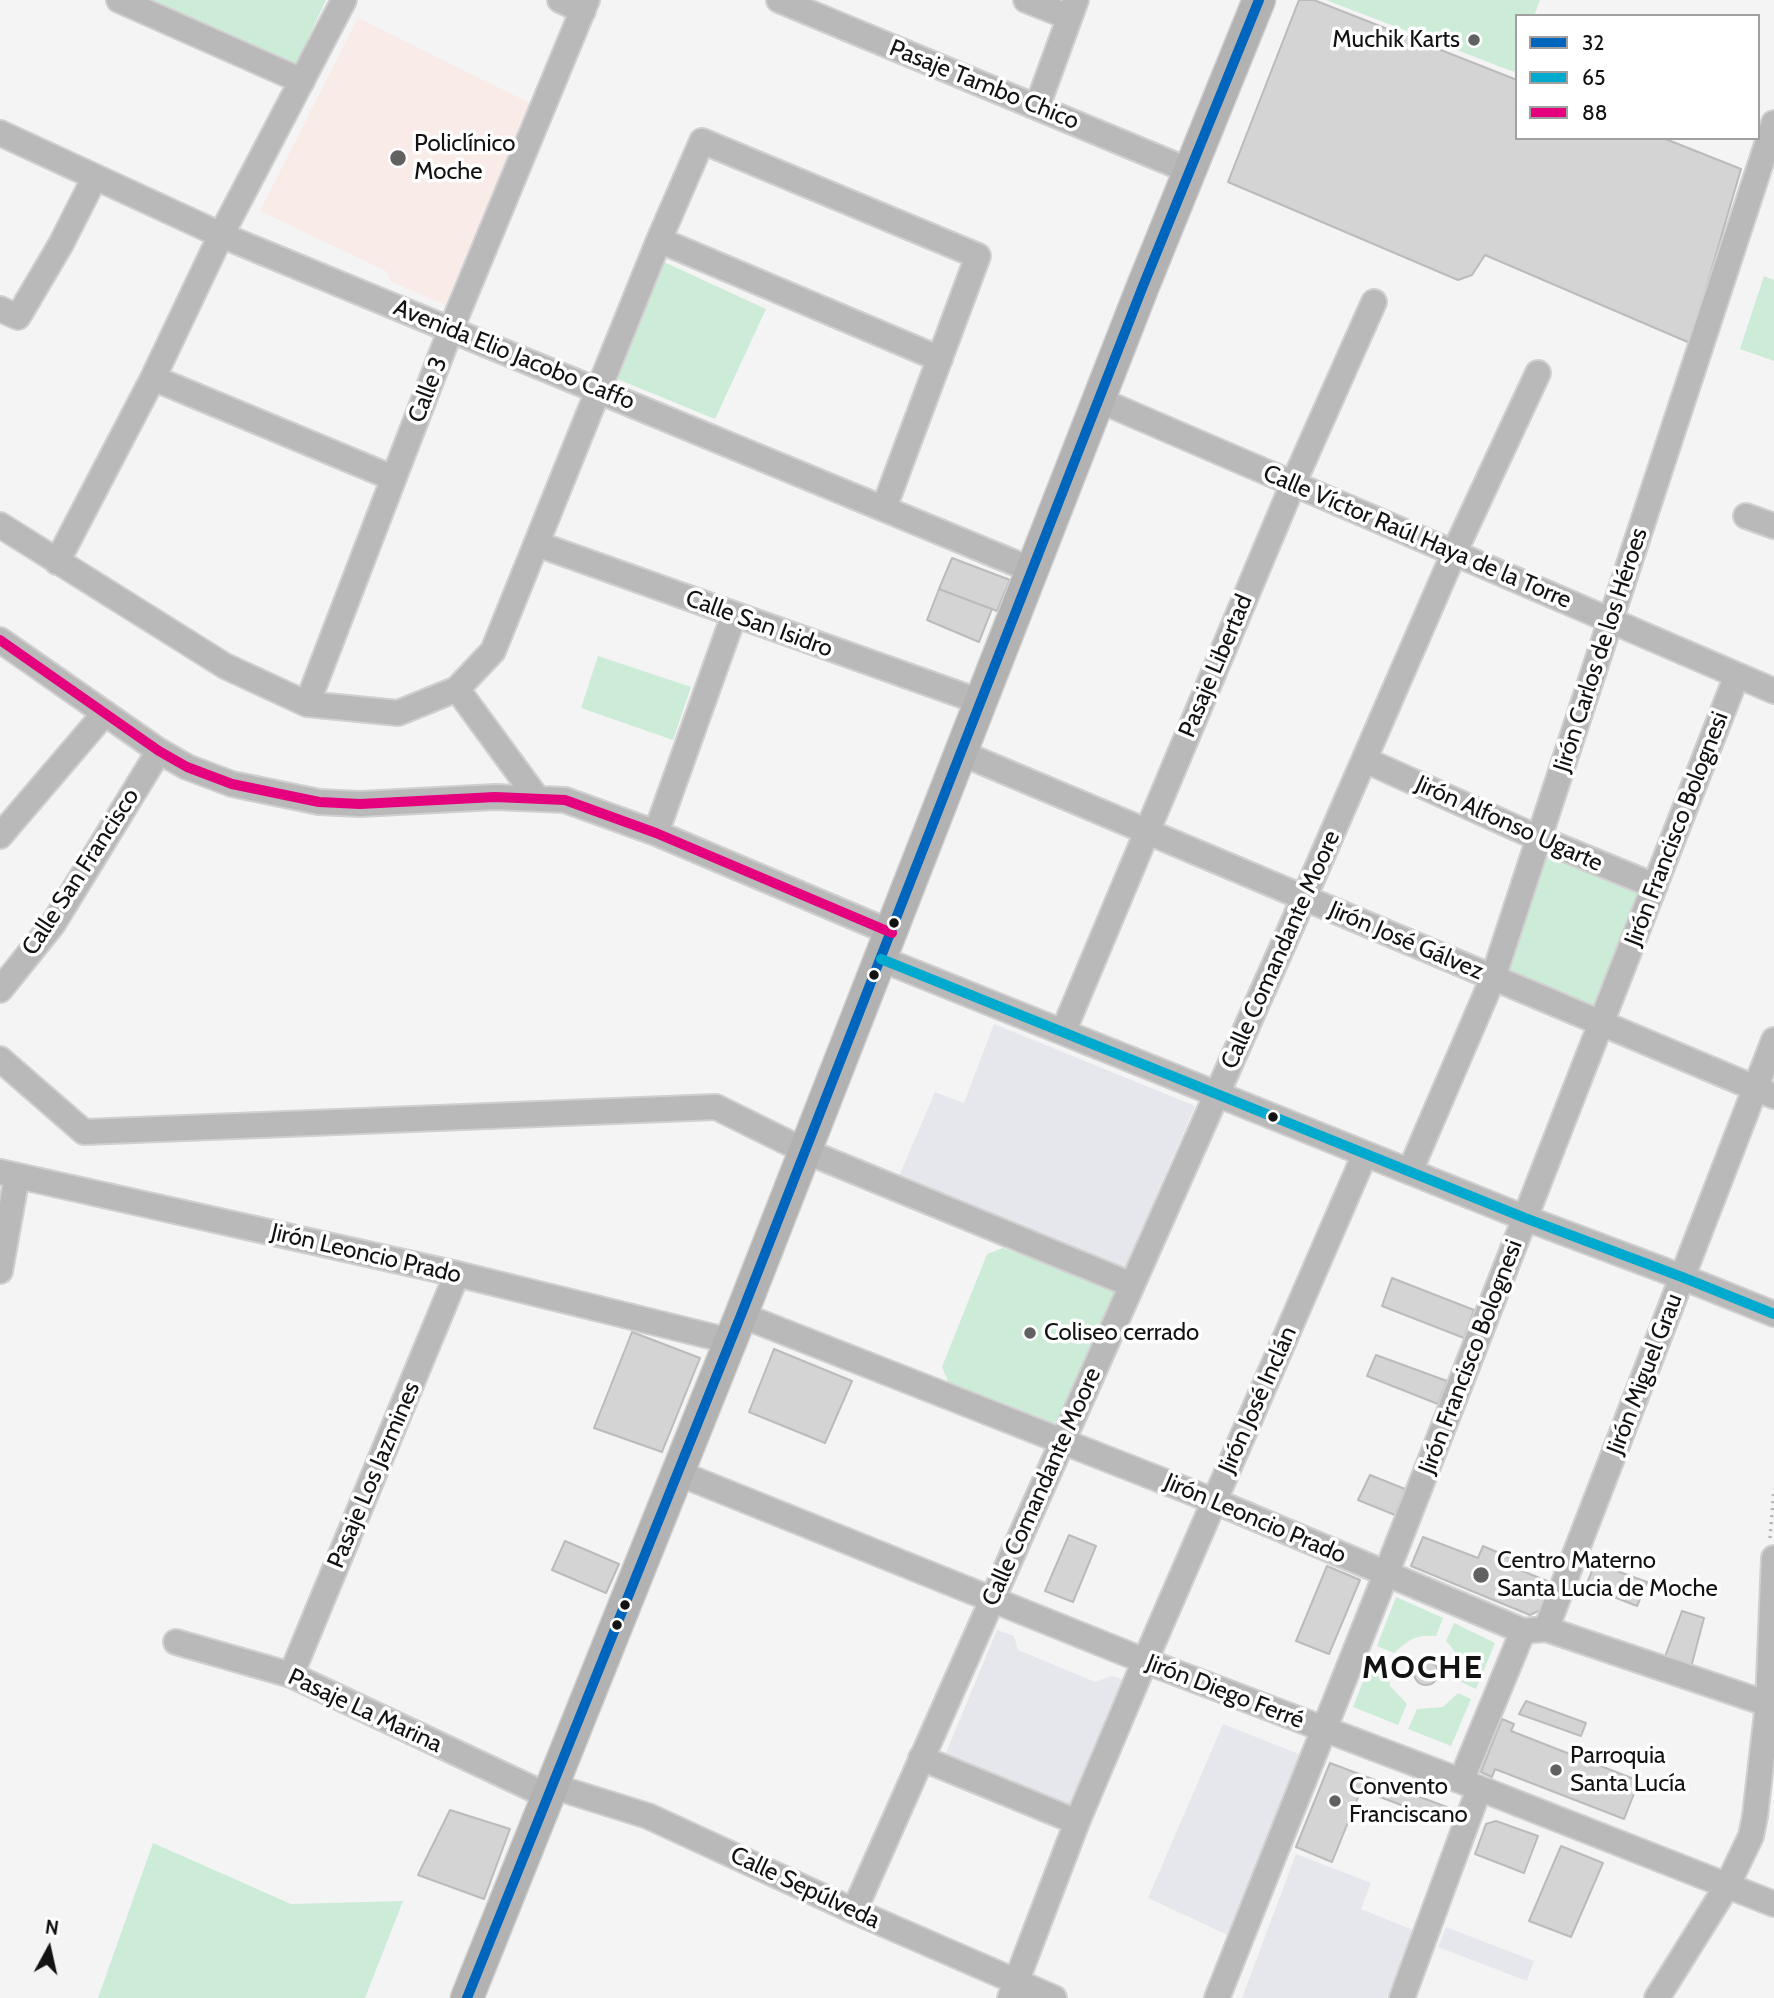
<!DOCTYPE html>
<meta charset="utf-8">
<style>
body{margin:0}
#map{position:relative;width:1774px;height:1998px;overflow:hidden;background:#f4f4f5;font-family:Cabin,sans-serif}
canvas{display:block}
.legend{position:absolute;left:1515px;top:14px;width:245px;height:126px;box-sizing:border-box;background:#fff;border:2px solid #a0a0a1;margin:0;padding:9px 12px;list-style:none;font-size:21px;color:#121213}
.legend li{display:flex;align-items:center;gap:14px;height:35px}
.legend b{width:35px;border:2px solid #a0a0a1}
.north{position:absolute;left:14px;top:1914px;width:70px;height:70px;-webkit-text-stroke:5px #fff;paint-order:stroke;rotate:8deg;font-size:19px;font-weight:700;line-height:28px;text-align:center;color:#121213}
.north::after{content:'';display:block;margin:auto;width:24px;height:32px;background:#121213;clip-path:polygon(50% 0,100% 100%,50% 72%,0 100%)}
</style>
<div id="map">
<canvas width="1774" height="1998"></canvas>
<ul class="legend">
<li><b style="height:9px;background:#0065bd"></b>32</li>
<li><b style="height:9px;background:#00a9ce"></b>65</li>
<li><b style="height:9px;background:#e5007d"></b>88</li>
</ul>
<div class="north">N</div>
</div>
<script>
const ctx = document.querySelector('canvas').getContext('2d');
ctx.lineJoin = 'round';
function fillPath(path, color) { ctx.fillStyle = color; ctx.fill(path, 'evenodd'); }
function stroke(path, color, width, dash) { ctx.strokeStyle = color; ctx.lineWidth = width; ctx.lineCap = dash ? 'butt' : 'round'; ctx.setLineDash(dash || []); ctx.stroke(path); }
function label(font, color, halo, rows, align = 'center') {
  ctx.font = font + ' Cabin,sans-serif'; ctx.lineWidth = 7; ctx.setLineDash([]); ctx.textBaseline = 'middle'; ctx.strokeStyle = halo; ctx.fillStyle = color; for (const [text, x, y, turn = 0] of rows) {
    ctx.save(); ctx.translate(x, y); ctx.rotate((+turn || 0) * Math.PI / 180); ctx.textAlign = isNaN(turn) ? turn : align; if (halo) ctx.strokeText(text, 0, 0); ctx.fillText(text, 0, 0); ctx.restore();
  }
}
const built = new Path2D(`
 M994,1024L1195,1106L1125,1268L899,1176L935,1092L964,1103Z
 M997,1630L1014,1636L1018,1650L1095,1682L1112,1676L1134,1683L1076,1821L941,1765Z
 M1223,1724L1299,1754L1232,1937L1148,1898Z
 M1296,1854L1371,1883L1361,1909L1413,1930L1387,1998H1242Z
 M1446,1927L1534,1961L1527,1981L1438,1947Z`);
const medical = new Path2D(`
 M358,18L532,104L445,305L392,282L386,271L260,211Z`);
const green = new Path2D(`
 M144,0H326L294,69Z
 M1326,0H1540L1534,16H1517V64L1514,72Z
 M664,262L766,309L715,419L610,376Z
 M1764,276L1774,280V361L1740,349Z
 M598,656L691,687L673,740L581,708Z
 M1541,844L1649,889L1599,1016L1497,973Z
 M1003,1248L1116,1289L1119,1299L1067,1415L1052,1424L950,1386L942,1367L987,1254Z
 M1396,1597L1443,1618L1436,1636C1414,1635 1411,1639 1394,1653L1377,1646Z
 M1454,1623L1495,1643L1476,1689L1461,1682C1464,1665 1458,1654 1446,1641Z
 M1373,1656L1389,1662L1390,1686L1407,1704L1398,1725L1353,1707Z
 M1458,1693L1471,1699L1451,1746L1408,1729L1417,1709L1443,1707Z
 M153,1843L291,1904L403,1901L365,1998H98Z`);
const building = new Path2D(`
 M1299,0H1314L1517,80V138H1663L1741,169L1690,343L1485,255L1472,275L1458,280L1228,182Z
 M952,558L1010,580L997,611L939,589Z
 M939,589L992,609L979,642L927,620Z
 M1392,1278L1474,1310L1464,1338L1382,1306Z
 M632,1332L700,1358L662,1452L594,1428Z
 M774,1349L852,1381L825,1443L749,1412Z
 M1376,1355L1447,1381L1438,1404L1367,1376Z
 M1370,1475L1405,1489L1395,1515L1358,1500Z
 M1069,1535L1096,1546L1073,1602L1045,1591Z
 M1423,1537L1478,1558L1483,1546L1513,1559L1510,1566L1552,1583L1542,1609L1530,1615L1411,1566Z
 M565,1541L619,1564L606,1593L552,1570Z
 M1595,1563L1647,1582L1637,1606L1586,1586Z
 M1327,1566L1360,1580L1329,1654L1296,1641Z
 M1682,1611L1704,1618L1690,1671L1663,1662Z
 M1414 1673a12 12 0 1 1 24 0a12 12 0 1 1-24 0Z
 M1526,1701L1586,1723L1581,1736L1519,1714Z
 M1502,1719L1514,1724L1511,1731L1639,1781L1624,1819L1495,1769L1492,1777L1481,1772Z
 M1330,1763L1460,1812L1455,1825L1361,1790L1332,1862L1296,1847Z
 M450,1810L510,1829L484,1899L418,1875Z
 M1496,1821L1538,1836L1524,1873L1475,1854L1486,1824Z
 M1561,1846L1603,1863L1571,1937L1529,1921Z`);
const path = new Path2D(`
 M1770,1538L1774,1489`);
const minor = new Path2D(`
 M119,0L302,81
 M560,0L583,11
 M779,0L1190,171
 M1026,0L1069,17
 M1037,107L1076,0
 M0,133L221,235L1032,570
 M659,240L940,359
 M0,309L18,317L61,244L95,177
 M153,378L393,478
 M1099,400L1774,691
 M1746,516L1774,526
 M0,525L225,666L307,704L398,713L457,689L493,651L659,240L702,141L978,256L884,508
 M537,544L981,702
 M57,562L153,378L221,235L344,0
 M0,640L159,751L187,767L232,784L319,802L360,804L495,797L565,800L656,833L892,933
 M457,689L537,798
 M307,704L451,329L587,0
 M961,753L1774,1096
 M1365,760L1538,838L1655,886
 M656,833L734,615
 M0,836L105,713
 M881,959L1525,1218L1682,1277L1774,1314
 M0,990L53,924L159,751
 M1063,1032L1293,484L1374,302
 M0,1059L84,1132L716,1107L805,1151L1132,1285
 M1410,1171L1493,978L1774,123
 M0,1172L457,1274L730,1341
 M0,1271L17,1176
 M741,1315L1214,1501L1523,1631L1546,1629L1774,1706
 M678,1473L1145,1661L1461,1781L1774,1904
 M1546,1629L1774,1040
 M176,1642L291,1675L548,1796
 M291,1675L457,1274
 M921,1758L1077,1822
 M1461,1781L1523,1631
 M552,1786L648,1816L854,1911L1054,1998
 M854,1911L1304,898L1454,553L1538,373
 M1010,1998L1077,1822L1145,1661L1365,1154
 M1217,1998L1386,1574L1737,675
 M1402,1998L1479,1789
 M1657,1998L1727,1886L1751,1836L1755,1816L1768,1704L1774,1558`);
const major = new Path2D(`
 M467,1998L741,1315L1143,286L1259,0`);
const bus1 = new Path2D(`
 M467,1998L741,1315L1143,286L1259,0`);
const bus2 = new Path2D(`
 M881,959L1525,1218L1682,1277L1774,1314`);
const bus3 = new Path2D(`
 M0,640L159,751L187,767L232,784L319,802L360,804L495,797L565,800L656,833L892,933`);
const markers = [
 [1474,40,7,"#616162"],
 [398,158,9,"#616162"],
 [894,923,6,"#121213"],
 [874,975,6,"#121213"],
 [1273,1117,6,"#121213"],
 [1030,1333,7,"#616162"],
 [1481,1575,9,"#616162"],
 [625,1605,6,"#121213"],
 [617,1625,6,"#121213"],
 [1556,1770,7,"#616162"],
 [1335,1801,7,"#616162"]
];
const poiNames = [
 ["Muchik Karts",1460,40,"right"],
 ["Policlínico",414,144],
 ["Moche",414,172],
 ["Coliseo cerrado",1044,1333],
 ["Centro Materno",1497,1561],
 ["Santa Lucia de Moche",1497,1589],
 ["Parroquia",1570,1756],
 ["Santa Lucía",1570,1784],
 ["Convento",1349,1787],
 ["Franciscano",1349,1815]
];
const streetNames = [
 ["Pasaje Tambo Chico",984,85,22],
 ["Avenida Elio Jacobo Caffo",514,355,22],
 ["Calle 3",428,390,-69],
 ["Calle Víctor Raúl Haya de la Torre",1417,537,23],
 ["Calle San Isidro",759,624,20],
 ["Jirón Carlos de los Héroes",1601,650,-72],
 ["Pasaje Libertad",1216,666,-67],
 ["Jirón Alfonso Ugarte",1509,824,24],
 ["Jirón Francisco Bolognesi",1677,829,-69],
 ["Calle San Francisco",81,872,-57],
 ["Jirón José Gálvez",1406,941,23],
 ["Calle Comandante Moore",1281,950,-66],
 ["Jirón Leoncio Prado",366,1254,13],
 ["Jirón Francisco Bolognesi",1471,1357,-69],
 ["Jirón Miguel Grau",1645,1374,-69],
 ["Jirón José Inclán",1258,1400,-66],
 ["Pasaje Los Jazmines",374,1475,-67],
 ["Calle Comandante Moore",1042,1487,-66],
 ["Jirón Leoncio Prado",1255,1519,23],
 ["Jirón Diego Ferré",1225,1692,21],
 ["Pasaje La Marina",365,1711,25],
 ["Calle Sepúlveda",805,1888,25]
];
const districtNames = [
 ["MOCHE",1423,1669]
];
fillPath(built, '#e5e7ed');
fillPath(medical, '#f9ebe7');
fillPath(green, '#ccecd8');
fillPath(building, '#d4d4d4');
stroke(building, '#bbbbbc', 2);
stroke(minor, '#d0d0d1', 28);
stroke(major, '#d0d0d1', 35);
stroke(path, '#b4b4b4', 3.5, [2, 5]);
stroke(minor, '#b9b9ba', 24);
stroke(major, '#b2b2b2', 32);
stroke(bus1, '#0065bd', 10);
stroke(bus2, '#00a9ce', 10);
stroke(bus3, '#e5007d', 10);
for (const [x, y, r, color] of markers) { const dot = new Path2D(); dot.arc(x, y, r, 0, 2 * Math.PI); ctx.fillStyle = color; ctx.fill(dot); stroke(dot, '#fff', 2.5); }
label('24px', '#121213', '#fff', poiNames, 'left');
label('24px', '#121213', '#fff', streetNames);
ctx.letterSpacing = '2px';
label('bold 32px', '#121213', '#fff', districtNames);
ctx.letterSpacing = '0px';
</script>
